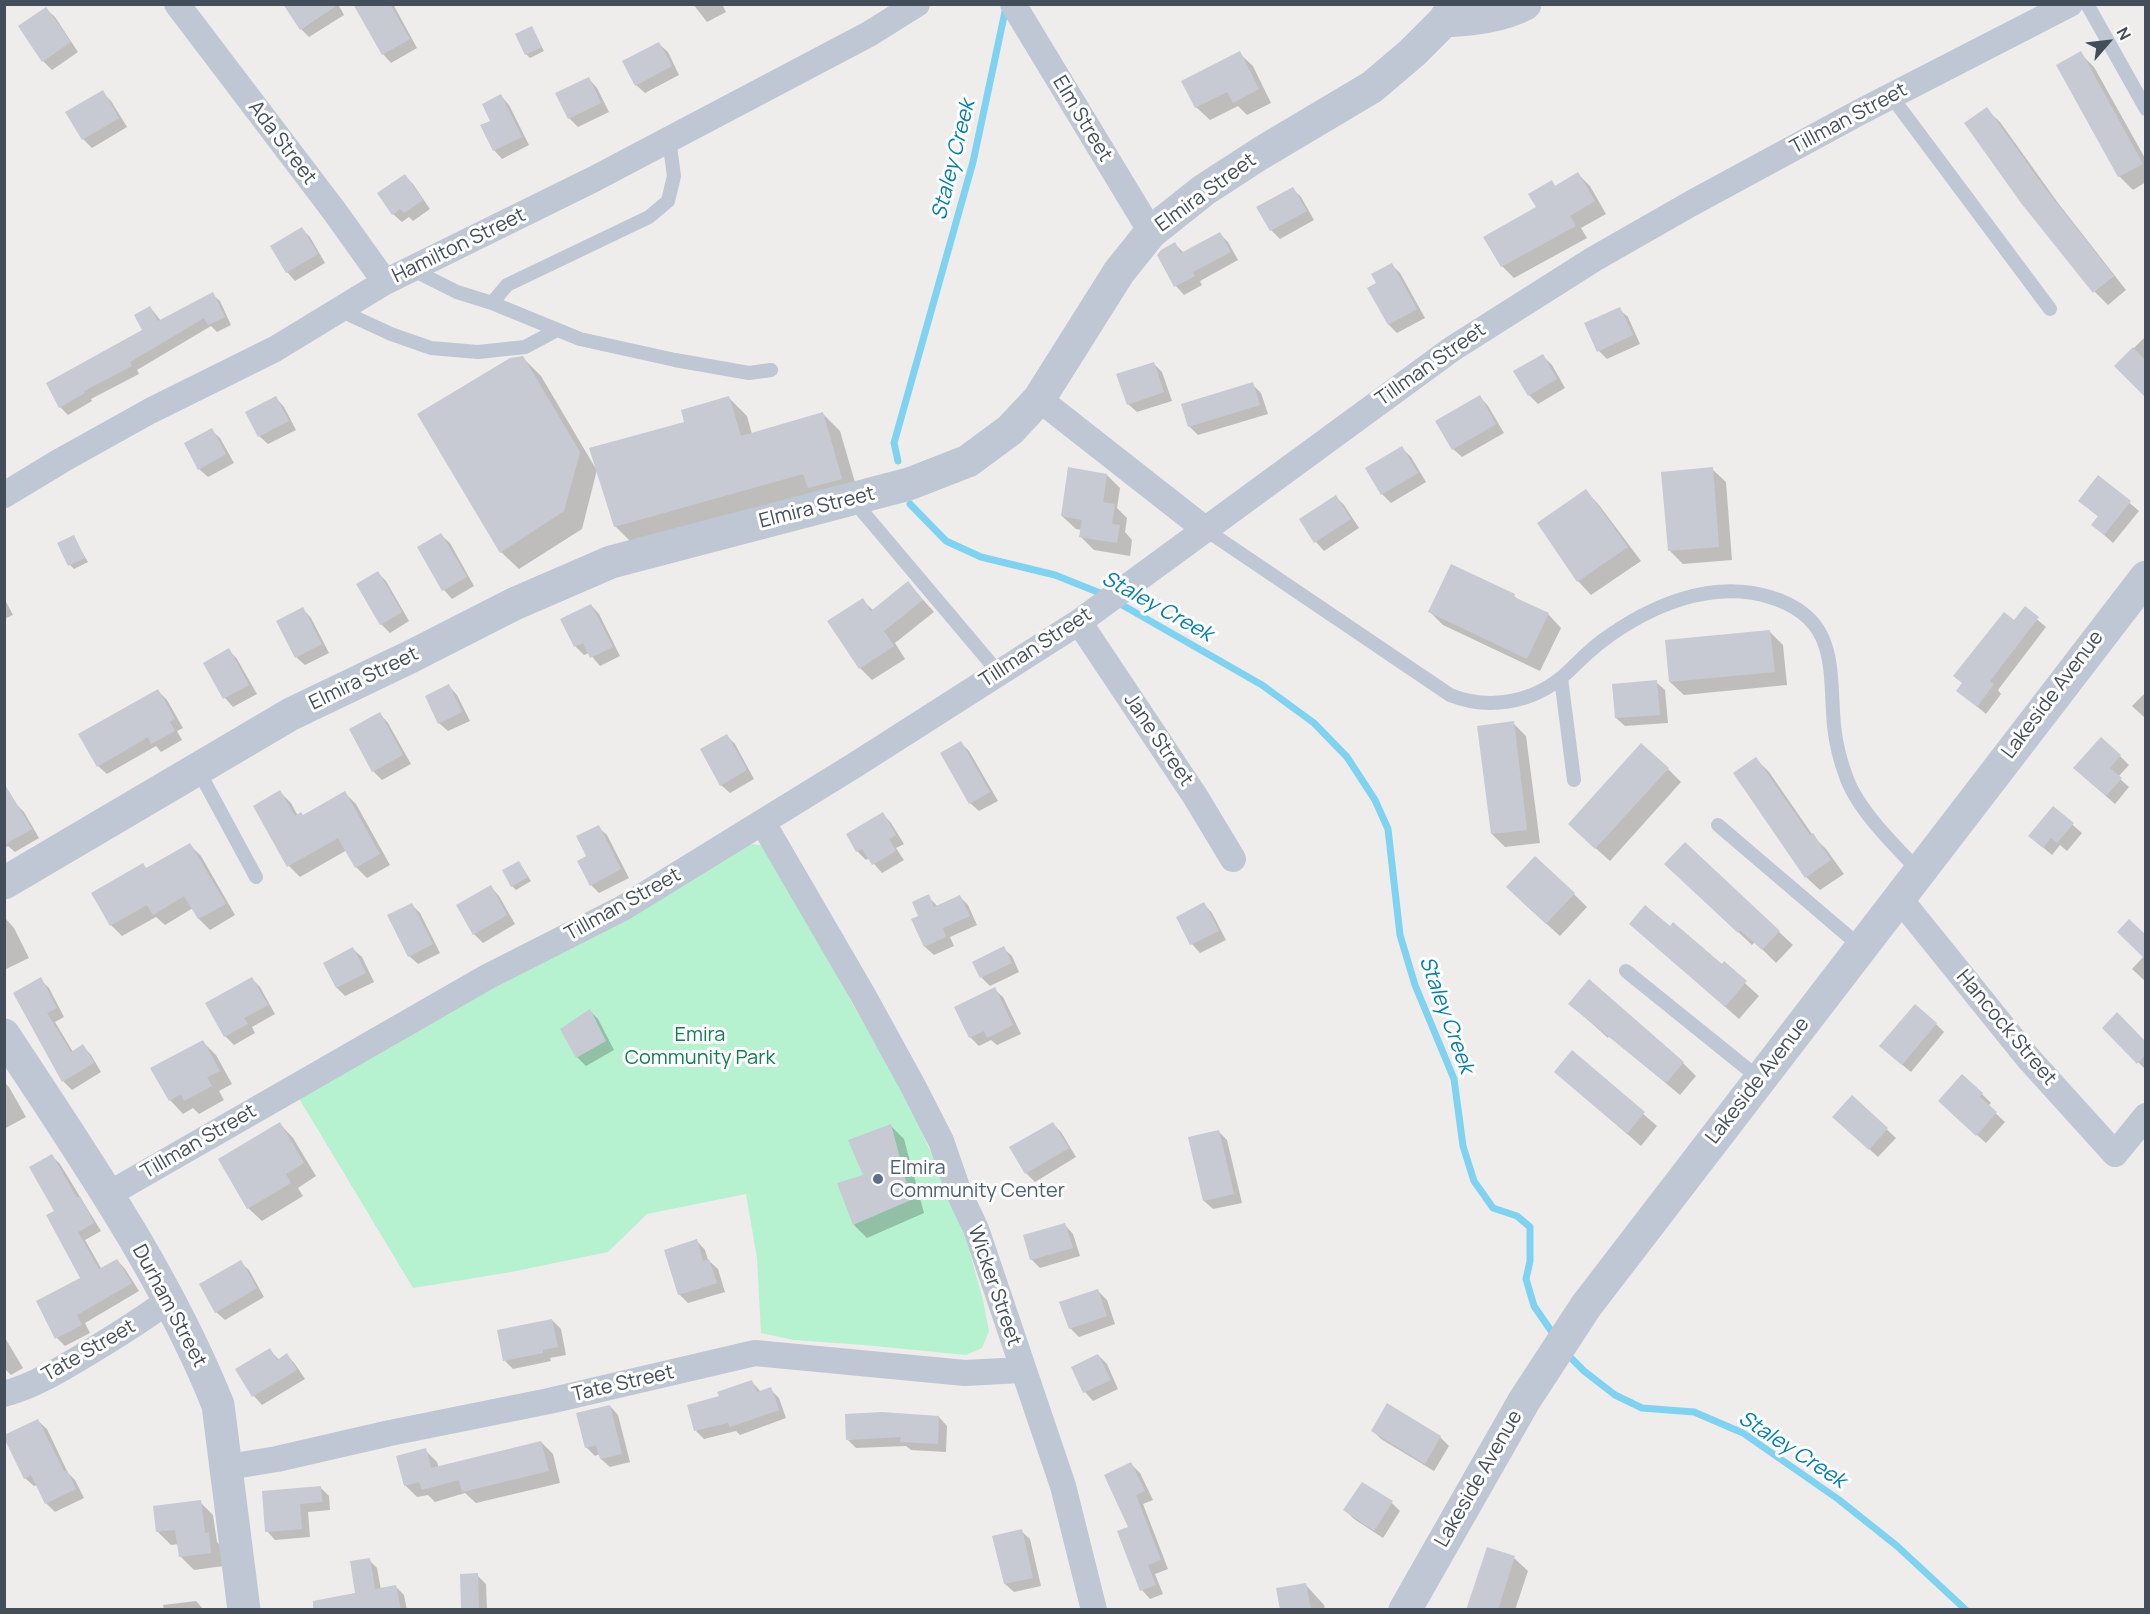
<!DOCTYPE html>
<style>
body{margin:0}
#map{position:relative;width:2150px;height:1614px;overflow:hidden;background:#efecec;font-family:Manrope,sans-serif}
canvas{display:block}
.frame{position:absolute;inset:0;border:6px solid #434e5a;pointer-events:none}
.north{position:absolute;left:2078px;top:12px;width:60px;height:60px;-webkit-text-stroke:4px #fff;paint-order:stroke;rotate:62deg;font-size:16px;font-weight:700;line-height:24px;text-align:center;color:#434e5a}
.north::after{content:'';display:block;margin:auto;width:21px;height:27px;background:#434e5a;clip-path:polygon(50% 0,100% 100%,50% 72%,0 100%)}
</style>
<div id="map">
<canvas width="2150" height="1614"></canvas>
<div class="frame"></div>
<div class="north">N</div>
</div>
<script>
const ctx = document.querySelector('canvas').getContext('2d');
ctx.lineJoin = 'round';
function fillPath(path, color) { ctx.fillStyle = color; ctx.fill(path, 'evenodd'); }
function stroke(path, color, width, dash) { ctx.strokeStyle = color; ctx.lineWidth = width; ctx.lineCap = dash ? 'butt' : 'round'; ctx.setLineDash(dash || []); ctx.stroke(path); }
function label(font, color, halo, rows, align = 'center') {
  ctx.font = font + ' Manrope,sans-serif'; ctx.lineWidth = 6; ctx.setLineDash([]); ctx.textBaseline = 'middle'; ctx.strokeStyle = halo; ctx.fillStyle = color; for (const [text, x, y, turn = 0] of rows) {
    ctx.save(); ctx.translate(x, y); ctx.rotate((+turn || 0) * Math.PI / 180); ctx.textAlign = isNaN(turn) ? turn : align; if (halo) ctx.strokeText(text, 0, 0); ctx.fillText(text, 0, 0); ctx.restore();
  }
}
const green = new Path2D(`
 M744,843L766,846L819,938L852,1003L907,1098L931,1153L967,1242L983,1300L989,1331L982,1348L966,1355L864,1345L794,1340L761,1333L757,1258L746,1194L647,1214L608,1252L511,1272L413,1288L300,1100L302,1089Z`);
const shadow = new Path2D(`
 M338,4L344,15L309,37L301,29Z
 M366,4H393L417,48L391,63L383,54Z
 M693,4H722L726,12L707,22Z
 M46,9L55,17L78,52L52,70L43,61Z
 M531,27L544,51L530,58L526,54Z
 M659,44L668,52L679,75L645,93L636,85Z
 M1239,53L1253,66L1271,103L1247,115L1238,106L1210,120L1196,107Z
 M2080,53L2094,67L2146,160V182L2133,190L2119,176L2058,66Z
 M589,79L597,88L609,112L578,127L569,118Z
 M102,92L111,101L127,127L92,148L83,139Z
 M501,96L509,105L529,145L502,159L494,150L492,121Z
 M1986,109L2000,122L2058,203L2126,290L2108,305L2095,292L2023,202Z
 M1578,174L1590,186L1606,214L1581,228L1587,238L1514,278L1502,266L1552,182L1556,187Z
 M405,176L413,184L430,209L413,221L409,217L402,222L393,214Z
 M1293,189L1301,197L1314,220L1280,239L1271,230Z
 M302,229L310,237L325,263L295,281L287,272Z
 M1219,233L1228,242L1238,260L1200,281L1202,285L1184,295L1176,286L1175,244L1184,253Z
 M1392,265L1400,273L1425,318L1397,333L1389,325L1378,284Z
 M212,294L220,301L231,325L217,332L211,326L137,370L139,374L91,399L92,401L68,415L60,407L145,330L150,307L161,321Z
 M1619,309L1628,317L1640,344L1607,359L1599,351Z
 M2146,336V395L2116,366Z
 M1543,356L1552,365L1565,388L1538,404L1529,395L1515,371Z
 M523,358L541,376L596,469L686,423L729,398L747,416L752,434L822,413L840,431L859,496L633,544L615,526L597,470L582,529L519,569L501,552Z
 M1154,364L1162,372L1172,401L1137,412L1128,404Z
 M1252,384L1261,393L1268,414L1198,435L1189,426Z
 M1480,397L1488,406L1504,433L1462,457L1453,449Z
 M276,398L284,407L296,430L268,444L259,436Z
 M211,430L220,438L234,463L208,477L199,469Z
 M1402,448L1411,457L1426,482L1391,503L1382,494Z
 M1712,469L1726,482L1732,560L1683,564L1670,551Z
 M1107,475L1120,488L1117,508L1127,518L1125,532L1132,540L1130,556L1094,550L1081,537L1082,530L1076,529L1062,516Z
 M2099,477L2139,511L2113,543L2093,525L2099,517L2089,509Z
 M1586,491L1599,505L1641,561L1591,595L1578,581L1539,523Z
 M1336,497L1344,505L1359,528L1324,551L1316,542L1301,519Z
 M441,535L450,543L474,586L452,599L444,590L419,548Z
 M73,537L88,562L74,569L70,565Z
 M377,572L386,581L409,621L390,633L381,624Z
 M908,583L934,612L895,643L905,659L872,680L860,668L862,600L874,611Z
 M1514,596L1520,601L1548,614L1561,628L1540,671L1443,625L1430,612Z
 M4,598L13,615L4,619Z
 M591,605L599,614L620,656L600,666L589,653L584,655L576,647L562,620Z
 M303,609L311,618L329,653L305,665L296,657Z
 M2025,609L2046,627L1998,690L2001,694L1986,714L1958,691Z
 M1770,632L1783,645L1787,685L1684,695L1670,682Z
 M229,650L237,659L257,694L233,707L225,698Z
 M1656,682L1665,690L1668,723L1625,726L1616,718Z
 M449,686L457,695L470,721L448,731L439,723Z
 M158,691L167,700L183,728L177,731L182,740L161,752L156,746L107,774L98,766Z
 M2146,692V719L2132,706Z
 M380,714L388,723L411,764L382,780L373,771Z
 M1513,723L1526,736L1540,843L1505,847L1492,834Z
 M727,736L735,744L754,779L730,793L721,785Z
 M961,743L969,751L998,801L979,811L970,803Z
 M2120,756L2129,765L2118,777L2129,787L2115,804L2084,777Z
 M1756,759L1769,772L1814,837L1826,849L1844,874L1820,890L1806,877L1735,774Z
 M1668,769L1681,782L1610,861L1583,837Z
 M280,792L291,803L298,816H303L345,793L356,804L390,865L367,878L356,867L347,850L300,877L289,866L255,806Z
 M15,803L24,812L39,838L15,852L8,846L4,848V806Z
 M2053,808L2082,833L2067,851L2060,845L2052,855L2039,844Z
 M883,814L891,823L904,844L896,848L904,860L882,873L869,858L866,860L857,851L848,835Z
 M598,827L607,835L629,878L599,893L591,885L588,856Z
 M1685,844L1793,945L1776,963L1755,942L1752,945L1680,877Z
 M190,845L201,856L235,915L210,930L199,919L193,908L165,925L156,917L122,936L111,925L143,865L147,869Z
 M519,862L531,881L516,890L512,886Z
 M491,887L499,896L515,924L483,943L474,934Z
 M1574,894L1587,907L1560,936L1521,901Z
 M928,896L938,907L960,897L968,905L977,925L950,937L954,946L934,955L925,947L913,919L920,916Z
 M1204,904L1212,913L1226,940L1200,953L1192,944L1178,917Z
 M412,905L420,913L440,953L418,964L409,956Z
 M6,919L14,928L29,958L4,970Z
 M2129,921L2146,937V982L2132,969L2144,956Z
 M1631,924L1722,967L1724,964L1759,996L1739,1019Z
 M1003,948L1012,956L1019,972L990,986L982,978L974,962Z
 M353,949L362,957L374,982L345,996L337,988L325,963Z
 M40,979L49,988L64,1017L55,1022L73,1052L83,1046L91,1055L101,1072L72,1090L63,1081L15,993Z
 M252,979L260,987L275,1014L252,1027L255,1033L234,1045L225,1036Z
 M994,989L1003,997L1021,1034L997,1045L991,1040L979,1046L970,1037Z
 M1570,1004L1683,1063L1696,1076L1680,1095L1609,1036L1608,1038Z
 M590,1011L598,1019L614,1050L586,1066L577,1057Z
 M2117,1014L2146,1043V1070L2104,1028Z
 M1936,1024L1944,1032L1911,1072L1890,1055Z
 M202,1041L216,1055L232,1084L219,1091L224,1100L199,1114L193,1108L183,1114L170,1100Z
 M1572,1052L1657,1126L1641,1146L1556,1072Z
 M4,1082L9,1087L26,1117L4,1129Z
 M1982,1094L1991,1103L1988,1106L2005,1122L1986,1143L1949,1110Z
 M1852,1097L1896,1138L1878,1157L1843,1125Z
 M280,1124L293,1138L316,1176L298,1188L303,1196L262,1221L248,1208Z
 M1053,1124L1061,1132L1076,1157L1035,1182L1026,1173Z
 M891,1126L904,1139L924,1213L867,1238L854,1225L839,1184L865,1176Z
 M1219,1132L1227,1140L1242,1203L1213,1209L1204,1201Z
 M52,1156L60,1164L101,1231L85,1240L102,1270L117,1260L125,1269L139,1291L85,1323L90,1333L65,1346L57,1338L82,1279L56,1211Z
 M1065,1225L1073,1234L1080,1256L1040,1268L1031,1259Z
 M697,1241L705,1250L708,1260L718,1269L725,1292L688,1303L679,1294Z
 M240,1262L249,1270L264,1297L225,1320L216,1312Z
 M1098,1291L1107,1300L1115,1324L1079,1337L1070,1328Z
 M552,1320L561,1329L566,1355L550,1358L551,1361L513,1369L505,1361Z
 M4,1336L23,1368L11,1375L6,1370L4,1371Z
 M270,1350L279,1360L287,1355L295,1364L305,1379L262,1405L254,1396L237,1370Z
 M1098,1355L1107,1364L1118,1389L1093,1401L1085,1392L1073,1368Z
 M752,1382L761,1392L770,1389L779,1398L786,1418L740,1435L736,1431L704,1439L696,1431L721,1397Z
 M610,1406L618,1415L630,1462L610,1467L601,1459L600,1454L595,1456L586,1447Z
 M939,1417L947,1426L946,1452L911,1450L906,1446L856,1448L848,1440Z
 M38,1421L47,1429L68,1473L75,1480L84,1498L55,1512L46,1503L37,1485L34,1486L25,1478Z
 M1373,1431L1440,1437L1449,1446L1434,1471L1381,1439Z
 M541,1442L553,1454L560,1483L476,1503L465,1493L435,1502L428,1495L417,1497L405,1485L425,1450L437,1462L439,1468Z
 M1131,1464L1140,1473L1153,1500L1143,1504L1168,1569L1155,1574L1163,1594L1150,1599L1142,1590L1119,1532L1131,1527Z
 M320,1487L329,1496L330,1510L308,1512L310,1537L275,1540L267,1531Z
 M200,1502L213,1515L217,1542L222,1547L224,1566L194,1570L180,1556L179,1544L171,1545L157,1531Z
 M1392,1503L1400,1511L1383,1538L1354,1519L1345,1510Z
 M1021,1531L1030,1539L1041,1586L1014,1592L1005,1584Z
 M1514,1558L1528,1571L1515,1610H1468Z
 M369,1560L377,1568L381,1590L396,1587L404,1595L407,1610H347L357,1594Z
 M477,1575L486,1584L487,1610H463Z
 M1305,1584L1324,1605L1325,1610H1281Z
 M196,1601L204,1610H164L163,1605Z`);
const stream = new Path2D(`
 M898,461L894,443L973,162L1006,7
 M910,504L946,541L981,557L1055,575L1105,595
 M1117,602L1262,685L1314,723L1347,757L1375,800L1388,829L1400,935L1415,985L1454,1079L1463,1146L1474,1181L1493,1208L1517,1216L1530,1227V1261L1526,1279L1534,1306L1556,1338
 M1565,1352L1584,1371L1615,1395L1642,1408L1694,1412L1743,1433L1838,1499L1897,1546L1966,1610`);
const building = new Path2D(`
 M283,4H339L300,30Z
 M353,4H390L410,39L382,55Z
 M46,7L71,42L42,62L18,26Z
 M532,26L542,47L525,55L515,34Z
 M659,42L672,66L635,86L622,61Z
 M1240,51L1259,89L1233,103L1227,92L1195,108L1181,81Z
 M2081,51L2143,164L2118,177L2056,65Z
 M589,77L601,103L568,119L555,93Z
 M103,90L119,118L82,140L65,112Z
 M501,94L522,137L493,151L480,125L490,121L482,104Z
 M1987,107L2045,188L2114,276L2093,293L2021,203L1964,123Z
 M1578,172L1595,201L1570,216L1576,226L1501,267L1483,237L1536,207L1528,194L1552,180L1555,186Z
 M405,174L423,200L404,213L400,209L392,215L377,193Z
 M1293,187L1307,211L1270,231L1256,207Z
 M302,227L318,254L286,273L270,246Z
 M1220,232L1231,252L1193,272L1195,276L1174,287L1157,255L1161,250L1175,242L1181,253Z
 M1392,263L1417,309L1388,325L1367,288L1376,283L1371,274Z
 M213,292L225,317L208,325L204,318L130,362L132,366L84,391L85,393L59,408L46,383L142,330L134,315L150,306L158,321Z
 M1620,307L1633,335L1597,352L1584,323Z
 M2133,347L2145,360V397L2114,366Z
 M1543,354L1557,379L1528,396L1513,371Z
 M523,356L580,452L564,511L500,553L417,414L510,358Z
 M1154,362L1164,392L1127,405L1116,374Z
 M1253,382L1260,405L1188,427L1181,404Z
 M1480,395L1496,424L1452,450L1435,421Z
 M276,396L289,421L258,437L245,412Z
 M729,396L741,436L823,412L842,479L808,488L803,474L614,527L589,448L684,422L681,410Z
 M212,428L226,454L198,470L184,443Z
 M1402,446L1418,473L1381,495L1365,468Z
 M1068,467L1107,474L1103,502L1115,504L1112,524L1120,525L1117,543L1079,537L1082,520L1061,516Z
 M1713,467L1719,547L1668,551L1661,472Z
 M2098,475L2131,501L2104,535L2091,525L2098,516L2078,501Z
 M1586,489L1628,547L1577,582L1537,523Z
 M1336,495L1351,519L1314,543L1299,519Z
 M441,533L467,577L442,591L417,547Z
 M74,535L85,558L68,566L57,543Z
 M1451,564L1515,594L1514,597L1549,613L1527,659L1428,612Z
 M378,571L402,612L380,625L356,584Z
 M908,581L923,600L884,631L894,646L859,669L827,621L863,598L871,611Z
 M591,604L613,647L590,658L583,643L574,647L560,619Z
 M2025,606L2039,617L1990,681L1994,684L1977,707L1956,691L1962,683L1953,676L2004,612L2014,620Z
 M303,607L322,644L295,658L276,621Z
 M1770,630L1775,672L1669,682L1665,640Z
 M229,648L249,685L223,699L203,663Z
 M1657,680L1660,715L1615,718L1612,684Z
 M449,684L462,712L438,724L425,696Z
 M158,689L175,719L170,722L175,731L151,744L148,737L97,767L78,734Z
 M380,712L403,755L372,772L349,729Z
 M1514,721L1527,830L1491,834L1477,726Z
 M727,734L747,770L720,786L700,749Z
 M2101,737L2121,755L2110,768L2122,778L2106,796L2073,768Z
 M961,741L990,792L969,804L940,753Z
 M1641,743L1669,768L1595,849L1568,824Z
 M1756,757L1810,835L1813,833L1831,860L1805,878L1733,773Z
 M4,783L32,829L4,845Z
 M280,790L295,816L301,812L303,815L345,791L380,854L355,868L338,838L287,867L253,806Z
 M2053,806L2074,823L2057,843L2051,838L2043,848L2028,836Z
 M883,812L896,835L889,839L896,851L872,865L862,849L856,852L846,834Z
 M599,825L621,869L590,886L577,861L586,856L576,836Z
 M1685,842L1780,931L1762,950L1740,930L1738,933L1664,864Z
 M190,843L226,904L198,919L184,896L153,915L147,905L110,926L91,893L143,863L146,868Z
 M1535,856L1575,893L1546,924L1506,887Z
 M519,861L528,877L511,887L502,870Z
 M491,885L507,915L473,935L456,905Z
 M929,894L934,907L960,895L970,916L943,928L946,937L924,947L911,919L918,916L912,902Z
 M1204,902L1219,931L1190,945L1176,917Z
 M412,903L433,944L408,957L387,915Z
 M1645,905L1670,926L1673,922L1722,964L1724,961L1747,981L1725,1007L1629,924Z
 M2129,919L2145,934V959L2117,932Z
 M1004,946L1012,963L980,978L972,962Z
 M353,947L366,973L336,988L323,963Z
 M41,977L57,1008L47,1013L71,1052L83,1044L94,1063L62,1082L13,993Z
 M252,977L268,1005L244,1018L248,1024L224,1037L205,1003Z
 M1589,979L1684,1062L1666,1083L1568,1004Z
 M995,987L1013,1025L987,1038L984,1031L969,1038L954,1007Z
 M1915,1004L1937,1023L1902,1065L1879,1046Z
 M590,1009L606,1041L576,1058L560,1029Z
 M2117,1012L2145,1041V1055L2137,1064L2102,1028Z
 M203,1040L220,1071L207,1077L212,1086L184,1101L181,1094L169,1101L150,1068Z
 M1572,1050L1645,1112L1627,1134L1554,1072Z
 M1962,1074L1983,1093L1980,1097L1997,1112L1976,1136L1938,1101Z
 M1852,1095L1888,1128L1869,1150L1832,1117Z
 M280,1122L304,1163L286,1174L291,1183L247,1209L218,1159Z
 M1053,1122L1069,1148L1025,1174L1009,1147Z
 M891,1124L911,1200L853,1225L837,1183L863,1175L848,1140Z
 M1219,1130L1234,1194L1203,1201L1188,1137Z
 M52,1154L77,1198L80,1196L94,1223L78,1232L99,1269L117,1259L132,1283L77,1315L82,1325L55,1339L36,1301L80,1278L46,1215L54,1211L29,1167Z
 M1065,1223L1073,1248L1030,1260L1023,1235Z
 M697,1239L703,1261L709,1259L717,1283L678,1295L664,1250Z
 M241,1260L257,1288L215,1313L199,1284Z
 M1098,1289L1107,1316L1069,1329L1059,1302Z
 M552,1319L558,1347L543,1350V1353L503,1361L497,1330Z
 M270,1348L277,1360L287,1353L297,1370L252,1397L235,1369Z
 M1098,1354L1111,1380L1083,1393L1071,1367Z
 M752,1380L757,1392L771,1387L779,1410L730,1427L728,1423L694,1431L687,1405L719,1396L717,1392Z
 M1387,1403L1441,1436L1425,1464L1371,1431Z
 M610,1405L622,1454L600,1459L596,1445L585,1448L576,1413Z
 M882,1412L939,1416L938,1444L900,1442L901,1437L846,1440L845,1414Z
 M38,1419L64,1471L67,1470L76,1489L45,1504L31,1475L24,1479L4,1438V1435Z
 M541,1441L549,1471L462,1492L459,1480L422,1490L419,1482L404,1486L396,1456L426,1448L431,1468Z
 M1131,1462L1145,1491L1136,1495L1161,1560L1148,1565L1156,1585L1140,1591L1117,1531L1128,1527L1104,1475Z
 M1362,1482L1393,1501L1374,1531L1343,1510Z
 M321,1486L322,1502L300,1504L302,1529L265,1532L262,1491Z
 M201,1500L205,1533L209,1532L211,1553L179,1557L175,1530L156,1532L153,1506Z
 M1022,1529L1033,1578L1004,1584L992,1536Z
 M1487,1547L1515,1556L1498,1610H1466Z
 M370,1558L375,1589L396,1585L401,1610H313V1601L355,1593L350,1561Z
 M478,1573L479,1609H461L460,1574Z
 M1306,1583L1311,1610H1280L1276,1588Z`);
const service = new Path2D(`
 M2087,4L2146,109
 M1891,96L2050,309
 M411,269L457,292L492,303L580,339L675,360L749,373L771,370
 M492,303L507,285L649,217L668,201L674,176L669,139
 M339,310L391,334L431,348L478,352L525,347L557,330
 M852,499L998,672
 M1206,530L1450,695C1487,710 1530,703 1561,678C1575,666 1587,652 1602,641C1649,606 1711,579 1770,597C1839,618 1829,668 1834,726C1836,744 1840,761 1847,779C1859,811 1895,846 1919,871
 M1561,678L1574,780
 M197,768L256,877
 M1718,825L1861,947
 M1626,971L1760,1079`);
const minor = new Path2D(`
 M177,4L335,212L385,282
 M1013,4L1151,232
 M1039,399L1206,530
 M4,495L62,460L150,411L275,349L385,282L594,179L869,34L917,4
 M1079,622L1195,796L1233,859
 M763,823L863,995L913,1086L941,1141L959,1193L976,1229L1063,1486L1094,1610
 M1899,898L2029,1059L2115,1154L2146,1116
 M109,1194L487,977L623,908L855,765L1079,622L1452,349L1594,259L1692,203L1860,112L2070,4
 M4,1394C33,1386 58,1371 83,1356C113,1338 141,1321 169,1300
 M228,1467L277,1459L390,1433L549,1401L755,1353L965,1373L1022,1370`);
const tertiary = new Path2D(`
 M1444,21C1472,19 1500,17 1525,4
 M4,883L291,714L410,657L514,604L611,562L909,484L968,461L1010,430L1039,399L1119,272L1151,232L1204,190L1261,153L1372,87L1412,53L1444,21L1454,4
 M4,1035C82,1154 165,1273 218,1405L244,1610
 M1405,1610L1524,1401L1586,1306L2146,577`);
const markers = [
 [878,1179,6,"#5c6f8a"]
];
const streetNames = [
 ["Elm Street",1082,119,59],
 ["Tillman Street",1849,119,-28],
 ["Ada Street",282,143,53],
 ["Elmira Street",1206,193,-36],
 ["Hamilton Street",459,246,-26],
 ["Tillman Street",1431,365,-35],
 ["Elmira Street",817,508,-14],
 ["Tillman Street",1036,648,-33],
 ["Elmira Street",364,679,-26],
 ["Lakeside Avenue",2053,695,-53],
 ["Jane Street",1158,740,56],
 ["Tillman Street",623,905,-29],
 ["Hancock Street",2006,1028,50],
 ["Lakeside Avenue",1758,1081,-52],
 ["Tillman Street",199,1142,-30],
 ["Wicker Street",994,1286,71],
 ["Durham Street",169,1306,62],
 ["Tate Street",89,1351,-30],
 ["Tate Street",623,1384,-13],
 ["Lakeside Avenue",1479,1479,-60]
];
const parkNames = [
 ["Emira",700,1035],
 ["Community Park",700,1058]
];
const serviceNames = [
 ["Elmira",890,1168],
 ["Community Center",890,1191]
];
const waterNames = [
 ["Staley Creek",954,160,-76],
 ["Staley Creek",1157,607,29],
 ["Staley Creek",1446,1015,70],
 ["Staley Creek",1792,1450,33]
];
fillPath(green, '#b6f1d0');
fillPath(shadow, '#0003');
stroke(stream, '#80d2f1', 7);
fillPath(building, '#c7cad2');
stroke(service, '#bec7d3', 14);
stroke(minor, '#bec7d3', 26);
stroke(tertiary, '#bec7d3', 33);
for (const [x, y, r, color] of markers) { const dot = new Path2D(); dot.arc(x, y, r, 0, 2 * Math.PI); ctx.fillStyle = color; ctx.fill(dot); stroke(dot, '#fff', 2); }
label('20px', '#434e5a', '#fff', streetNames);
label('20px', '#107f4f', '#fff', parkNames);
label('20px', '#4e5e75', '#fff', serviceNames, 'left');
label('italic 21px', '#037fad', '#fff', waterNames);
</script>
